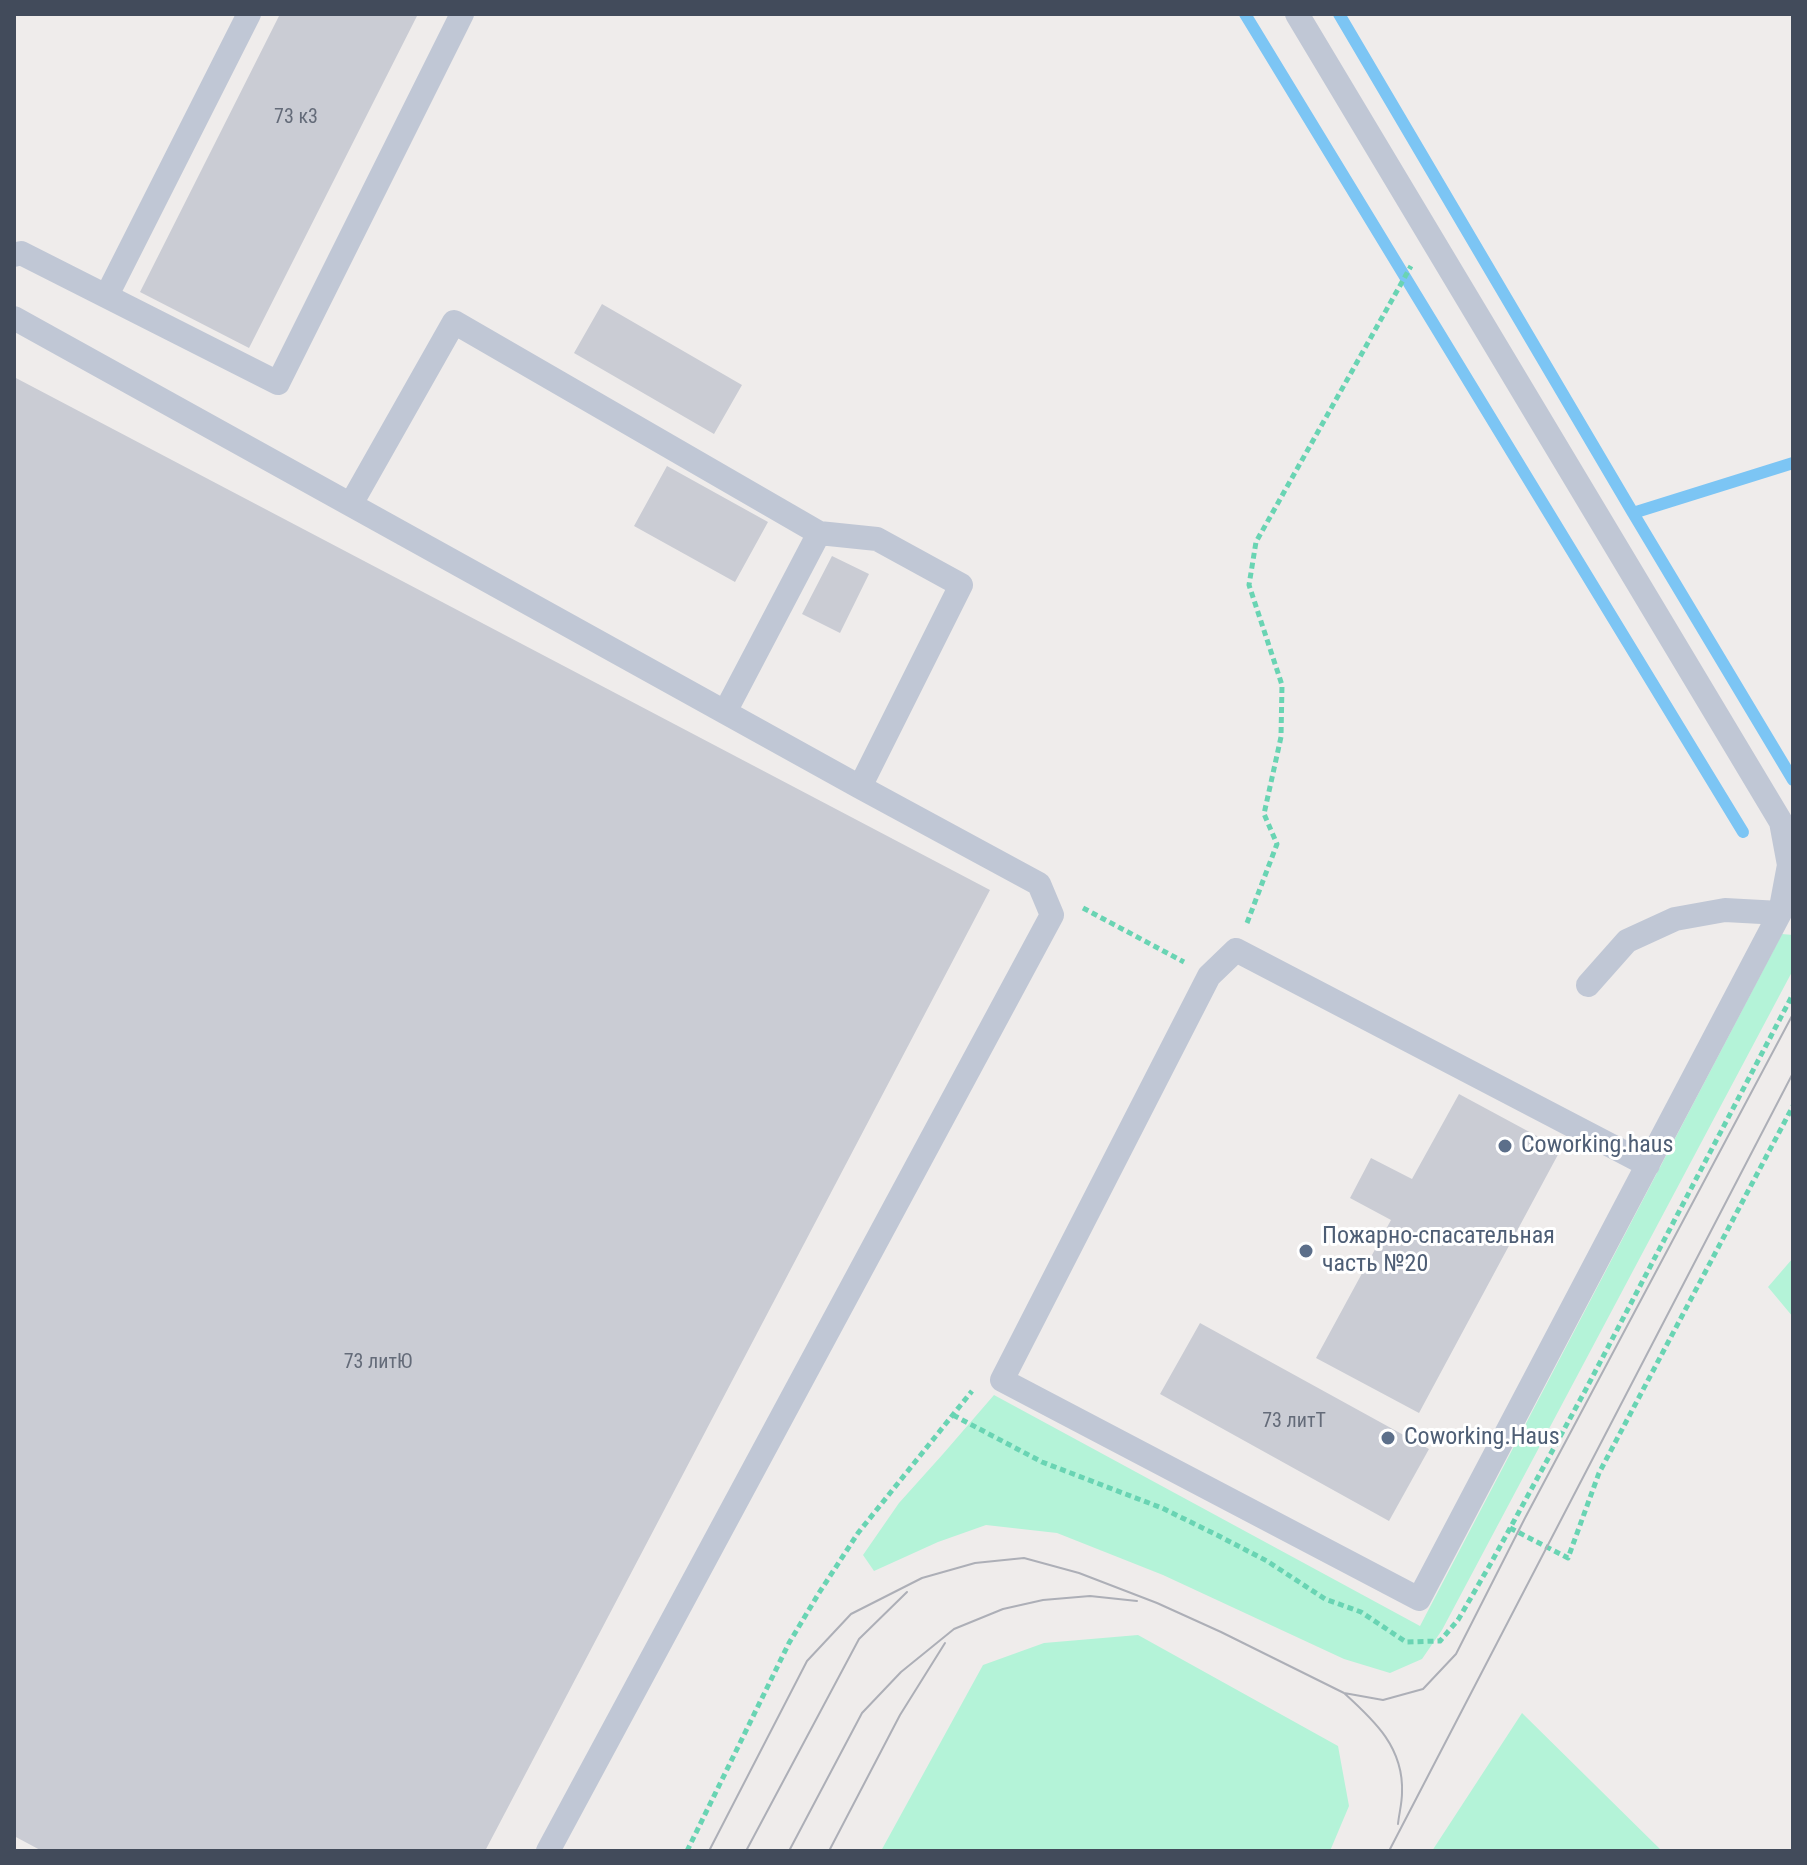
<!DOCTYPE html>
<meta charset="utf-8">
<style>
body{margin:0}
#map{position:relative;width:1807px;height:1865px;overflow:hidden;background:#efeceb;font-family:"Roboto Condensed",sans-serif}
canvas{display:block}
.frame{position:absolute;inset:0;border:16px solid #424b5b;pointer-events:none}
</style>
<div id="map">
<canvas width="1807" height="1865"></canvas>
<div class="frame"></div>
</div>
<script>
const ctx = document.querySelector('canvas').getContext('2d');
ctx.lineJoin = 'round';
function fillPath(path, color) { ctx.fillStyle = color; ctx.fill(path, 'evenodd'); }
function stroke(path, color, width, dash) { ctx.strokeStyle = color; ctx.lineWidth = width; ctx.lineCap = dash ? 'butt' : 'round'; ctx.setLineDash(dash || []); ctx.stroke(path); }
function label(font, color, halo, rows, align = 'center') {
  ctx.font = font + ' "Roboto Condensed",sans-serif'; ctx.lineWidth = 6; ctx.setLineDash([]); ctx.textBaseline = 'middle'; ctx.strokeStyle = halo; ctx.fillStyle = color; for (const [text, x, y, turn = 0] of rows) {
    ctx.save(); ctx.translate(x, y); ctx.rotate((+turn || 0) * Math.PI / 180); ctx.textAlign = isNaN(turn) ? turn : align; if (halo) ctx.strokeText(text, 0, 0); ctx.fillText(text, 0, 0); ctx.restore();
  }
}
const green = new Path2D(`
 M1782,934L1793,935V970L1442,1630L1422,1659L1390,1673L1344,1659L1163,1575L1057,1533L986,1525L938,1542L874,1571L863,1555L899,1503L943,1454L994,1395L1420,1626Z
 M1793,1258V1317L1768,1287Z
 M1138,1635L1338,1746L1349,1806L1330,1851H881L983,1665L1044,1643Z
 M1522,1713L1662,1851H1432Z`);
const stream = new Path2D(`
 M1245,14L1743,832
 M1339,14L1633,513L1793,463
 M1633,513L1793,780`);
const building = new Path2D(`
 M280,14H418L249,348L140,292Z
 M602,304L742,385L714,434L574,353Z
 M14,377L990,890L485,1851H42L14,1836Z
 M667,466L768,522L735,582L634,526Z
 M832,556L869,574L840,633L802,614Z
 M1459,1094L1561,1149L1419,1413L1316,1358L1391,1220L1350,1198L1371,1158L1412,1179Z
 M1200,1323L1429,1449L1389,1521L1160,1394Z`);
const path = new Path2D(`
 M1083,908L1184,962
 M1247,923L1277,844L1264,814L1281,737L1282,685L1249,585L1256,542L1411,266
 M953,1415L1042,1462L1162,1508L1217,1535L1267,1561L1325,1599L1361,1612L1406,1642L1440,1641L1458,1620L1491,1563L1585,1391L1793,994
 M1510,1528L1568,1558L1599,1473L1793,1106
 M687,1851L789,1643L819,1593L858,1533L972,1391`);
const service = new Path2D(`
 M1297,14L1781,822L1789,865L1780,913L1419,1599L1002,1380L1209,976L1236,950L1648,1165
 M14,255L21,253L278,383L462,14
 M107,295L249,14
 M14,318L860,787L1039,884L1052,915L548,1851
 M351,504L454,322L819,533L877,539L961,585L860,787
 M725,712L819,533
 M1588,985L1627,941L1675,919L1725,910L1780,913`);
const tram = new Path2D(`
 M1344,1693C1375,1721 1404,1748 1402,1793C1402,1803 1399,1814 1398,1824
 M709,1851L807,1661L851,1614L922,1578L975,1563L1024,1558L1079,1573L1157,1603L1221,1632L1344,1693L1383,1700L1423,1689L1456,1654L1525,1518L1793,1014
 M746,1851L859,1639L907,1592
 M789,1851L862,1713L901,1672L954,1629L1003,1609L1043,1600L1090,1596L1137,1601
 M829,1851L900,1715L945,1643
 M1389,1851L1793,1073`);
const markers = [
 [1505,1146,8,"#5c6f8a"],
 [1306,1251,8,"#5c6f8a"],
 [1388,1438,8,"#5c6f8a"]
];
const numberNames = [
 ["73 к3",296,118],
 ["73 литЮ",378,1363],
 ["73 литТ",1294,1422]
];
const serviceNames = [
 ["Coworking.haus",1521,1146],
 ["Пожарно-спасательная",1322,1237],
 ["часть №20",1322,1265],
 ["Coworking.Haus",1404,1438]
];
fillPath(green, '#b4f3d8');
stroke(stream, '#7cc5f4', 12);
fillPath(building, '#caccd4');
stroke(path, '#69d4b3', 5, [6, 4]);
stroke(service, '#c0c7d5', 24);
stroke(tram, '#adafb7', 2);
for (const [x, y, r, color] of markers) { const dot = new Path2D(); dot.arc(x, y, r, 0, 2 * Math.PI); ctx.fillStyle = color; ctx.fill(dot); stroke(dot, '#fff', 3); }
label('20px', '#646b79', null, numberNames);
label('24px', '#4e5e75', '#fff', serviceNames, 'left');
</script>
